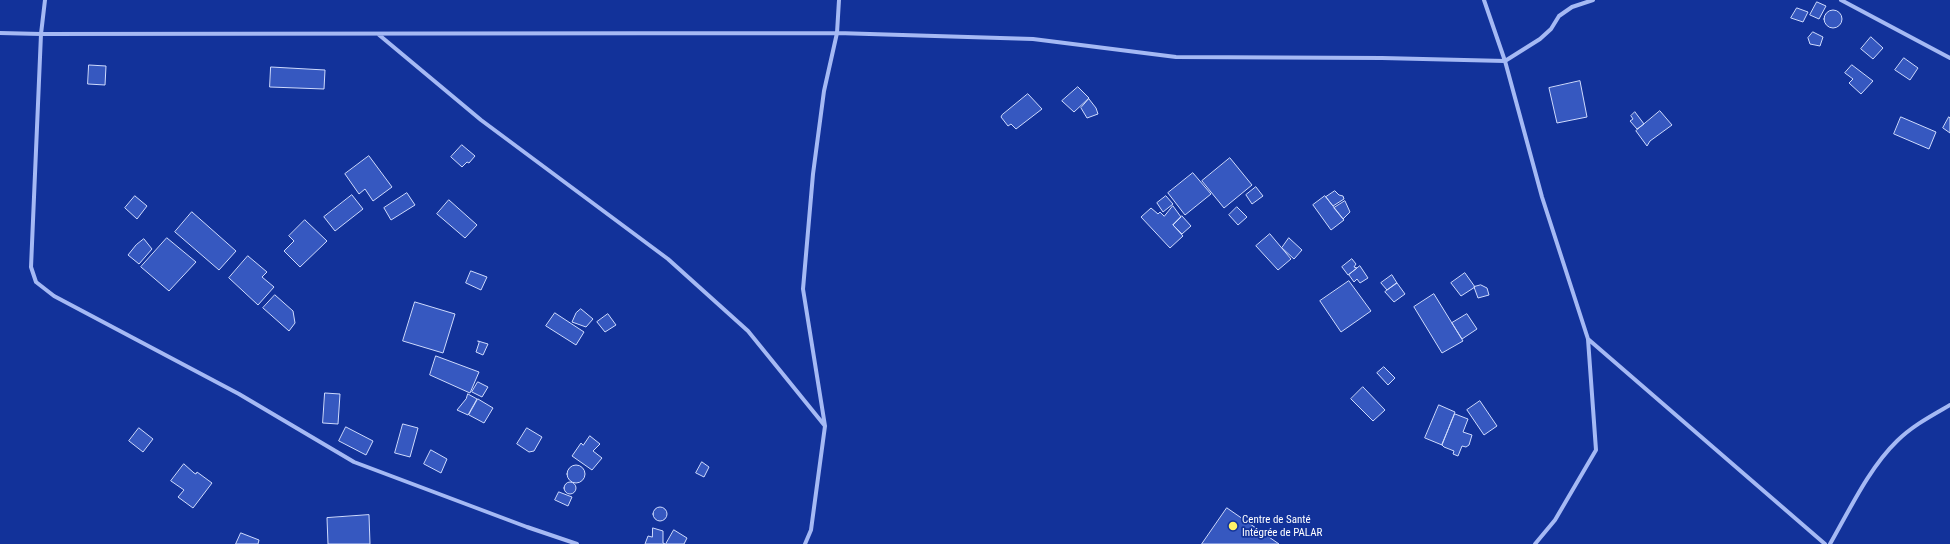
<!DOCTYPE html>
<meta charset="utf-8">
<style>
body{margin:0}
canvas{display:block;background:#12329a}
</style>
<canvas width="1950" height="544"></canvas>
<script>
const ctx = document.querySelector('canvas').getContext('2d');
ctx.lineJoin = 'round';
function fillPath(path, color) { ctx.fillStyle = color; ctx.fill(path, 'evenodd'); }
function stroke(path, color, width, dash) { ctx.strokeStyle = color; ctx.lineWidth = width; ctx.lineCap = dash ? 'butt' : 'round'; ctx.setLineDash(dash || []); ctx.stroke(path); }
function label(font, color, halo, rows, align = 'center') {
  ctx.font = font + ' "Roboto Condensed",sans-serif'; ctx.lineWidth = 3.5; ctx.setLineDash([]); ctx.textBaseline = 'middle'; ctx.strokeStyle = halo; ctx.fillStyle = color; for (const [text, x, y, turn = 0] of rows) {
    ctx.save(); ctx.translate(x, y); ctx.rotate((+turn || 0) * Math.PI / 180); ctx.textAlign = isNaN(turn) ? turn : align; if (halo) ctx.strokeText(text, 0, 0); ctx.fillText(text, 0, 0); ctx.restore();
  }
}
const building = new Path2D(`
 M1817,2L1826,6L1819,19L1810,15Z
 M1797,8L1808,12L1803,22L1791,18Z
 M1824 19a9 9 0 1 1 18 0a9 9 0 1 1-18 0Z
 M1813,32L1823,37L1820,46L1810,44L1808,38Z
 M1871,37L1883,48L1873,59L1861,49Z
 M1904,58L1918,68L1910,80L1895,70Z
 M89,65L106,66L105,85L88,84Z
 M1852,65L1873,81L1861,94L1849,83L1853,79L1845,73Z
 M271,67L325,70L324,89L270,87Z
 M1580,81L1587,117L1557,123L1549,88Z
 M1078,87L1089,98L1074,112L1062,101Z
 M1028,94L1042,109L1016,129L1011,124L1008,126L1001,117L1002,115Z
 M1089,99L1096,108L1098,114L1087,118L1081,108Z
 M1660,111L1672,125L1650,141L1647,146L1636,131Z
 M1635,112L1644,124L1637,129L1630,121L1633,119L1631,116Z
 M1901,117L1936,132L1929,149L1894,134Z
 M1949,117L1950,118V133L1943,128Z
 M462,145L475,156L469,163L467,162L462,167L451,157Z
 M369,156L392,187L373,201L365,189L359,194L345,174Z
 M1230,158L1252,185L1224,208L1202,181Z
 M1193,173L1211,194L1185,215L1168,193Z
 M1256,187L1263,196L1252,204L1246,195Z
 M1335,191L1339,195L1343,196L1344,199L1333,206L1326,197Z
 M407,193L415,205L391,220L384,208Z
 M352,195L363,209L335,231L324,217Z
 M135,196L147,206L137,219L125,208Z
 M1166,196L1173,204L1163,212L1157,203Z
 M1325,196L1344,220L1331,230L1313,205Z
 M449,200L477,225L465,238L437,214Z
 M1345,201L1350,212L1343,219L1334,208Z
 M1173,206L1181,217L1173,225L1183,236L1170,248L1141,217L1151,208L1158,214L1160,212L1164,216Z
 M1237,207L1247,217L1238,225L1229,215Z
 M192,212L236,251L219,270L175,232Z
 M1182,216L1191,226L1182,234L1173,225Z
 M305,220L327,241L300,267L284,251L294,241L289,236Z
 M1270,234L1291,259L1278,270L1256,246Z
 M167,238L196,262L169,291L141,267Z
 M1289,238L1302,250L1294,259L1282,248Z
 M144,239L152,249L139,264L128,255L136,245Z
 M248,256L267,272L262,277L274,287L258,305L229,278Z
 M1352,259L1356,264L1354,267L1357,268L1348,275L1342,267Z
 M1360,266L1368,278L1360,283L1357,279L1354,282L1349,275Z
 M471,271L487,277L481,290L466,283Z
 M1465,273L1475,287L1461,296L1451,283Z
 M1392,275L1397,283L1387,290L1381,283Z
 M1349,281L1371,311L1341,332L1320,301Z
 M1397,283L1405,294L1394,302L1385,292Z
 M1481,285L1487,288L1489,295L1478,298L1474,287Z
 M1434,294L1463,341L1442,353L1414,307Z
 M275,295L293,311L295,323L289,331L263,308Z
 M415,302L455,314L443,353L403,341Z
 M581,309L593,319L586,327L572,322L576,313Z
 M555,313L584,332L576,345L546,326Z
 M608,314L616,325L605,332L597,322Z
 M1467,314L1477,329L1462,339L1452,323Z
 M478,341L488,344L483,355L476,352L479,343Z
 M436,356L479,372L470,393L430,375Z
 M1384,367L1395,378L1388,385L1377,373Z
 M478,382L488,387L482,397L472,392Z
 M1363,387L1385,410L1373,421L1351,399Z
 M325,393L340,394L338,424L323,423Z
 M468,394L477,399L468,415L457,410L466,399Z
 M478,399L493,408L484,423L469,415Z
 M1480,401L1497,426L1484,435L1467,410Z
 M1439,405L1455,412L1442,445L1425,438Z
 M1455,414L1468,419L1463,432L1472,435L1469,445L1466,447L1462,446L1458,456L1453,454L1454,451L1444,447L1442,445Z
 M403,424L418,428L410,457L395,453Z
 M346,427L373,441L366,455L339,441Z
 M139,428L153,439L143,452L129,441Z
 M527,428L542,437L534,451L529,452L517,444Z
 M590,436L600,444L593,451L602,458L592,470L572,456L581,443L583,445Z
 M431,450L447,459L441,473L424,464Z
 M702,462L709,467L704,477L696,473Z
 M184,464L194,473L196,474L197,472L212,483L193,508L178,497L184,490L171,481Z
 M567 474a9 9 0 1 1 18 0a9 9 0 1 1-18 0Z
 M564 488a6 6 0 1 1 12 0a6 6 0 1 1-12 0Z
 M559,492L572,497L568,506L555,500Z
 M653 514a7 7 0 1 1 14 0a7 7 0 1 1-14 0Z
 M1227,508L1279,544H1202Z
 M369,515L370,544H328L327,518Z
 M653,528L663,531V543L665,544H645L648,536L652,537Z
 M674,530L687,538L684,544H666Z
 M241,533L259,540L258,544H236Z`);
const street = new Path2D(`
 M45,0L41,34L31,267L36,282L54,296L239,394L354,462L527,527L577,544
 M1484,0L1505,61L1542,197L1588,339L1825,544
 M1841,0L1950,58
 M0,33L41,34L837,33L1033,39L1176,57L1382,58L1505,61L1540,39L1551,29L1559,16L1572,7L1593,0
 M378,34L481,120L668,259L748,331L825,426
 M805,544L811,530L825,426L803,289L813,174L824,91L837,33L839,0
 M1535,544L1555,520L1596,450L1588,339
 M1830,544C1849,511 1869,468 1897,441C1912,426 1931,416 1950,405`);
const markers = [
 [1233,526,5,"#fff268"]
];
const poiNames = [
 ["Centre de Santé",1242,520],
 ["Intégrée de PALAR",1242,533]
];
fillPath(building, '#3658c0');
stroke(building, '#cedafd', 1);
stroke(street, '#a5b9f4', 4);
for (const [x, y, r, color] of markers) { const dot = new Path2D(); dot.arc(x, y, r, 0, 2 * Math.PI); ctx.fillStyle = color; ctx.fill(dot); stroke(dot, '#12329a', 1.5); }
label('11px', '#fff', '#12329a', poiNames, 'left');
</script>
